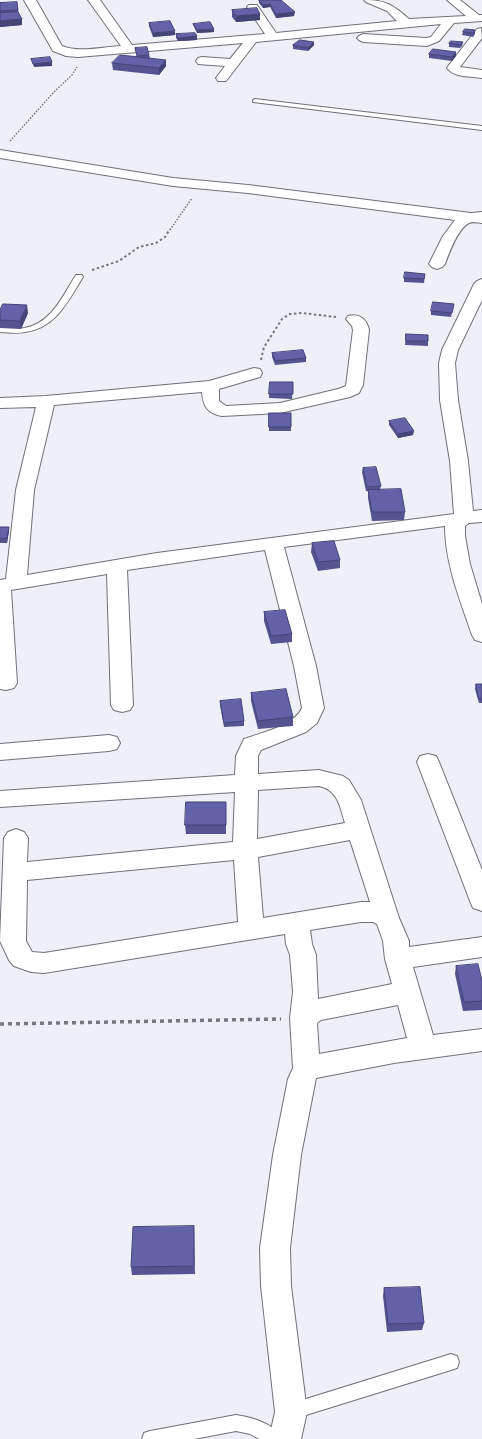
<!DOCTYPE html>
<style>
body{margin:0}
canvas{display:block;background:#efeff8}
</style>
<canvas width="482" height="1439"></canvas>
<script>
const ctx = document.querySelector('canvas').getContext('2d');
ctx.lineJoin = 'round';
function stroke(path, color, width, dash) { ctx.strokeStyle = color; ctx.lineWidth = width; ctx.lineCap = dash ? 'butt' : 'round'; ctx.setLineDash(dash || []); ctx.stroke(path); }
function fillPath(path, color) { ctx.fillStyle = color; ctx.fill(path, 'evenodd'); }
const pathFar2 = new Path2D(`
 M10,141L54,92L72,75L77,67
 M170,230L192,198`);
const pathFar1 = new Path2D(`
 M92,270L119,261L139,247L156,243L165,237L170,229
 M261,360L264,347L282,319L290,314L302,313L336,317`);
const path = new Path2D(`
 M0,1024L281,1019`);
const lane = new Path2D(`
 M255,99L482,126V130L253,102V100Z
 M76,275H82L83,277C68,301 56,328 25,332C17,334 8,332 0,332V328C8,327 17,329 25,328C52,323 63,295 76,275Z
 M451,1354L457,1356L459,1362L457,1368L451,1370L293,1419L287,1417L285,1411L287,1405L293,1403Z
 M236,1415C251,1417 276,1424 282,1439H259L250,1434L236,1431L194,1439H142L144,1433L150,1431Z`);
const street = new Path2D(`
 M24,0H36L62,46C79,53 102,47 121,46L88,0H100L132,45L265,34L247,7L249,5H257L276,33L397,21L387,11L366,2L364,0C386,0 393,5 409,19L466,16L447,0H460L479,15H482V21L454,23L439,41L427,46L363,42L359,40L357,38L359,36L363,34L426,38L431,37L441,24L256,42L226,81H218L216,78L225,66L198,64L196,61L198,58L202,57L230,59L243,43L78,57L66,56L53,51Z
 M481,28L482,38L460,67L482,70V78C471,76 454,78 447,68L449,65L477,29Z
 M0,150L173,178L248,185L471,213L482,212V223C478,223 473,221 469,223C458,228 449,253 445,264L442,267L437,269L432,267L429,264L443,236L455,220L248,193L173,186L0,158Z
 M482,279V300L458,350L455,363L458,400L468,461L473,511L482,510V522L469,523L465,526V536L470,564L482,604V642L475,640L472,635C460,600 445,563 445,526L284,547L316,666L324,708L317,723L306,732L261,750L258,756V774L319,770L343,776L349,780L361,800L399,918L409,941V947L482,937V957L413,967L433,1035L482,1029V1051L394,1063L316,1078L301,1155L290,1248L291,1286L307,1412L301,1439H269L275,1412L261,1286L260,1248L273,1155L288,1079L293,1068L290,1018L293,992L290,955L286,944L285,934L44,973L31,972L14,966L9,960L0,941L4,838L8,832L16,829L24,832L28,838L27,862L233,842L235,792L0,807V791L235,775L236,756L244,739C261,733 295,725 302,708L294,666L265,550L127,570L133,705L130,710L122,712L114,710L111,705L107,574L11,590L17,683L14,688L6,690L0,689V580L6,579L16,490L36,407L0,408V398L46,396L209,381L254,368L260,369L262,373L260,377L219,389V401L226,406L280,403L338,389L346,386L353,330L352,326L346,319L348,316C359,313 367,319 369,330L363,385L359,393L350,397L280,413L222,416C207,413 203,406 202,392L54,405L34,490L27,575L157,553L454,514L450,461L440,400L439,363L442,350L474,284L477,281ZM319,786C338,790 340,807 345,823L257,839L258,790ZM350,840L370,902H361L263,918L258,857ZM234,860L238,922L44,953L32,952L26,941L27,880ZM361,922H373L377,924L383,941L385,959L392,984L318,999L316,955L312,944L310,930ZM398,1005L407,1038L319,1054L317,1023L321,1020Z
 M109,735L117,737L120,743L117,749L109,751L0,760V744Z
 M428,754L436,756L439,762L482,870V911L473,908L470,901L417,762L420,756Z`);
const wall = new Path2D(`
 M259,0H281L294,16L276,18L270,7L263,8L259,3Z
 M0,3L18,10L22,25L0,27Z
 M232,10L260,20L236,22L232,17Z
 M149,23L175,35L153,37L149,26Z
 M193,24L214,32L197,33L194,27Z
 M475,30V34L473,37L462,35L463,32Z
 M176,34L197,36V40L178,41L176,38Z
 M463,42L462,46L460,48L449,47V43Z
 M293,45H314L308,51L293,49Z
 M135,48L149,55L150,58L166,66L159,75L113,70L112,63L137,56Z
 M456,52V56L452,61L429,58V54Z
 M425,274L424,283L404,282V278Z
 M454,304L451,317L431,315V311Z
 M0,310L28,313L21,329L0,328Z
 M406,334L428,341V346L405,345Z
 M272,353L306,358V362L275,365L272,357Z
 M270,382H293L292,399L269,398Z
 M269,413H291V431H269Z
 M389,421L413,435L398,438L389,425Z
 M363,468L381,486L380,489L405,512L404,520L372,521L368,498V491H366L362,472Z
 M0,527H9V531L7,543H0Z
 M312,543L340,560V568L318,571L311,552Z
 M264,612L292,634V642L271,644L264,621Z
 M476,684H482V703H479L475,689Z
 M251,693L293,717V726L258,729L251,701Z
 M220,701L244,721V726L224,727L220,705Z
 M226,802V834H186L185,825Z
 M456,966L482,981V1010L463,1011L455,974Z
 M194,1226L195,1274L132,1275L131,1267Z
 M384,1288L424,1323L422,1330L387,1332L383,1296Z`);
const shadedWall = new Path2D(`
 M270,4V7L263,8V5Z
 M295,12L294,16L276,18V14Z
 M260,14V20L236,22V16Z
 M22,19V25L0,27V21Z
 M214,29V32L197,33V30Z
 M175,31V35L153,37V33Z
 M197,36V40L178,41V38Z
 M314,42V45L308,51V48Z
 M456,52V56L452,61V57Z
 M166,60V66L159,75V68Z
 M52,62V66L34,67L33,64Z
 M27,305L28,313L21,329L20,321Z
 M414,431L413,435L398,438V434Z
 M9,527V531L7,543V538Z`);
const building = new Path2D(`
 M259,0H281L295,12L276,14L270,4L263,5Z
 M17,2L18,10L0,11V3Z
 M257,8L260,14L236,16L232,10Z
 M18,12L22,19L0,21V13Z
 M170,21L175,31L153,33L149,23Z
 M210,22L214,29L197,30L193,24Z
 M465,29L475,30L473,33L463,32Z
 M195,33L197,36L178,38L176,34Z
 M300,40L314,42L308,48L293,45Z
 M451,41L463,42L461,45L449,43Z
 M147,47L149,55L137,56L135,48Z
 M433,49L456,52L452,57L429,54Z
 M120,55L166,60L159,68L112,63Z
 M50,57L52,62L33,64L31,59Z
 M405,272L425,274L424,279L404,278Z
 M433,302L454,304L452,313L431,311Z
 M3,304L27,305L20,321L0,320V310Z
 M406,334L428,335V341H406Z
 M303,350L306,358L275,361L272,353Z
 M270,382H293V394H269Z
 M269,413H291V427H269Z
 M405,418L414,431L398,434L389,421Z
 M376,467L381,486L367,487L363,468Z
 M401,489L405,512H372L368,490Z
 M0,527H9L7,538L0,539Z
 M334,541L340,560L318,562L312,543Z
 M285,610L292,634L271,636L264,612Z
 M476,684H482V699H479Z
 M286,689L293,717L258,721L251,693Z
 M241,699L244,721L224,723L220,701Z
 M186,802H226V825H185Z
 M478,964L482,981V1001L464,1002L456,966Z
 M194,1226V1266L131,1267L133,1227Z
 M420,1287L424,1323L388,1324L384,1288Z`);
stroke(lane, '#707078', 2);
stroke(street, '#707078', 2);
stroke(pathFar2, '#77777d', 1.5, [1.5, 1.5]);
stroke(pathFar1, '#77777d', 2, [2.5, 2.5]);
stroke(path, '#77777d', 3.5, [4, 4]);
fillPath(lane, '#fff');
fillPath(street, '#fff');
fillPath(wall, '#555390');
fillPath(shadedWall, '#454476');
fillPath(building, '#6361a8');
stroke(building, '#454476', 1);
</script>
